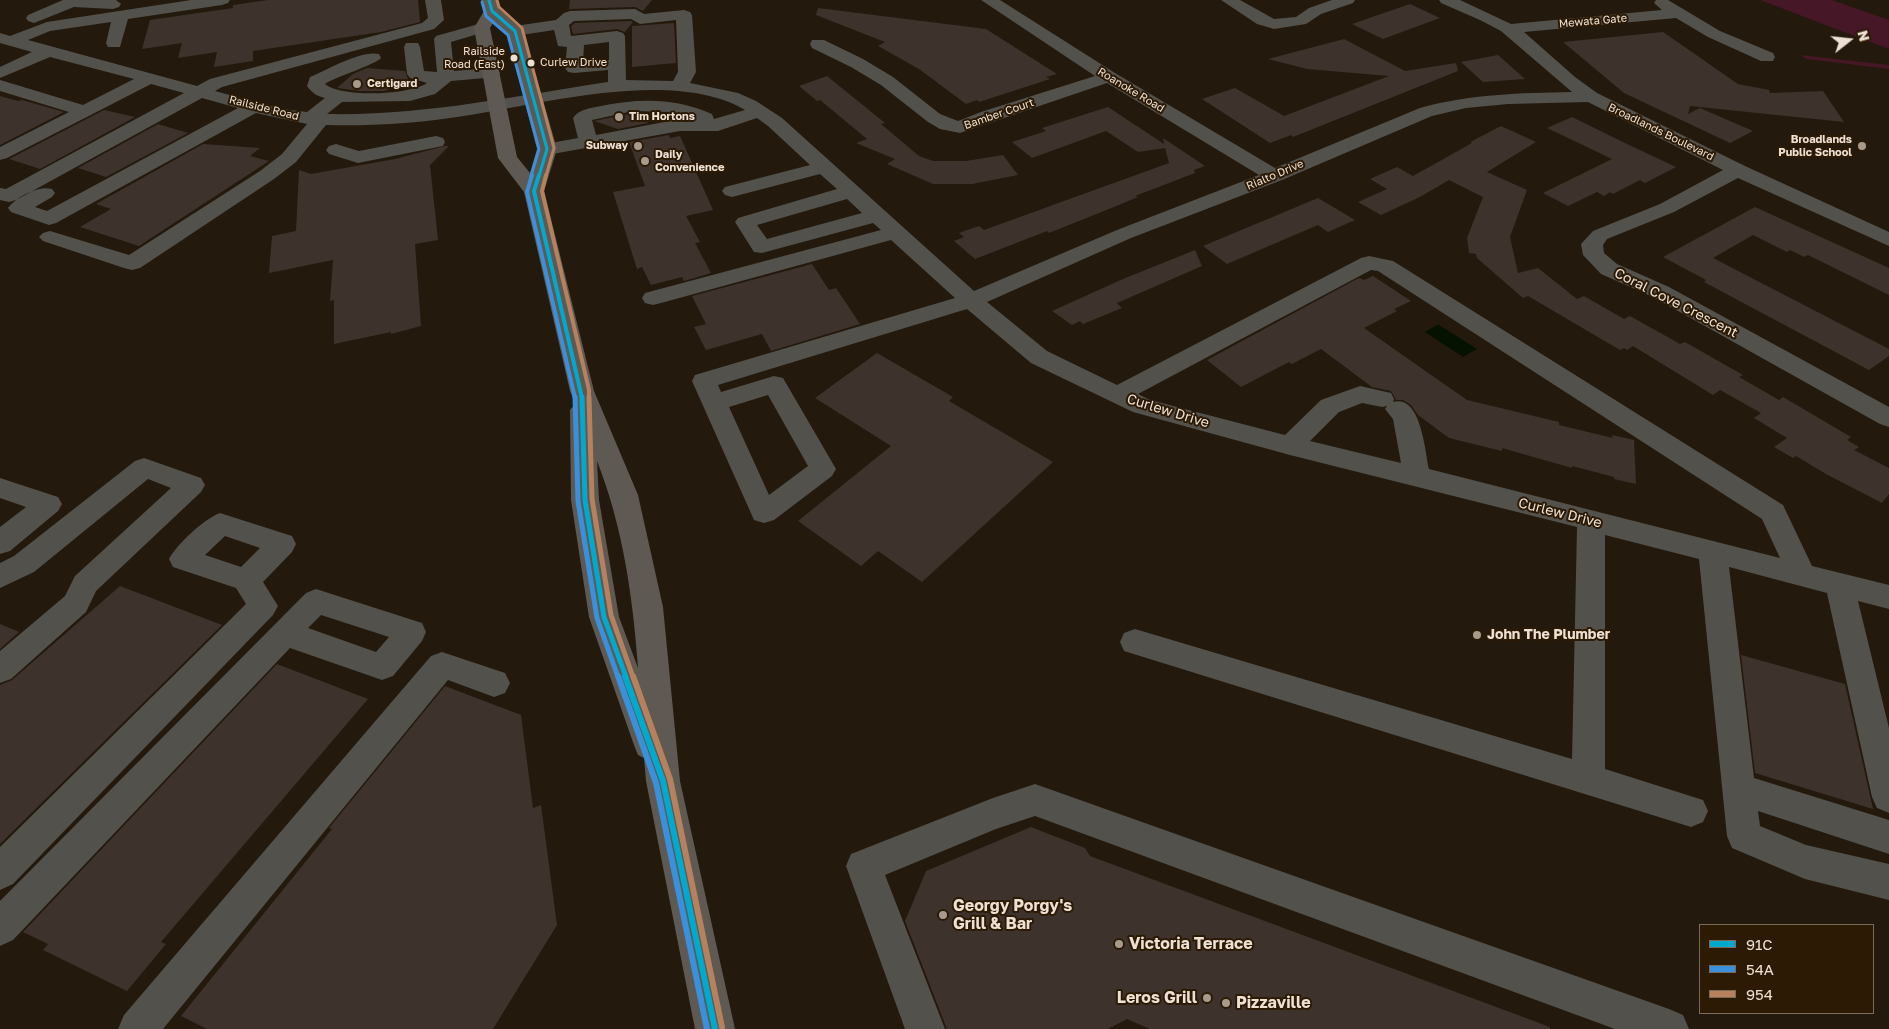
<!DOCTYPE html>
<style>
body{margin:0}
#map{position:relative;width:1889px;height:1029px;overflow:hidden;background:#23190d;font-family:"Golos Text",sans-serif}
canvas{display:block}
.legend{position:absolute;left:1699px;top:924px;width:175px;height:90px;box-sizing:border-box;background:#2c1a04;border:1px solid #7a6a57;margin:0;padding:6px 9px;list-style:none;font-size:15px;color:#eee1d4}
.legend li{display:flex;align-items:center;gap:10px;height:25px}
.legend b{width:25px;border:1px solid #7a6a57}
.north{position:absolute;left:1824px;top:15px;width:50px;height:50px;-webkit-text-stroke:4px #2c1a04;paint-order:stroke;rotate:74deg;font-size:14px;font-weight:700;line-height:20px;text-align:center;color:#eee1d4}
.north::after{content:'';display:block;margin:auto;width:18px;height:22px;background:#eee1d4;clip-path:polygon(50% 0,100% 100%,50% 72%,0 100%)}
</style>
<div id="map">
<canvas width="1889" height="1029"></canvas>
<ul class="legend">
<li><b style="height:6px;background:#00a9ce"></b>91C</li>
<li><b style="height:6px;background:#3a90db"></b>54A</li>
<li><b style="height:6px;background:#b6815c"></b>954</li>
</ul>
<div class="north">N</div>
</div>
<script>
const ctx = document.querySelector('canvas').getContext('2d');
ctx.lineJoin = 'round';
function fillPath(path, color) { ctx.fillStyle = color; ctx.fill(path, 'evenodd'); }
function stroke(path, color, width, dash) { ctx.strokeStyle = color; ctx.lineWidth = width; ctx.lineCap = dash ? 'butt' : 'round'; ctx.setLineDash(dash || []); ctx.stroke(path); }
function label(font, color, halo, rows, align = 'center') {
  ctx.font = font + ' "Golos Text",sans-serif'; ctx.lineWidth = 4; ctx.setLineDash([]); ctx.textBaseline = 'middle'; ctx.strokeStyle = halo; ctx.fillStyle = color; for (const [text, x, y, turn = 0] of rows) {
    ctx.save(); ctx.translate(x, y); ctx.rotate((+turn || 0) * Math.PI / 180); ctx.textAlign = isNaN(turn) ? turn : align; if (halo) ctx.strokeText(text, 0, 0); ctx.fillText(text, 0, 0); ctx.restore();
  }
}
const green = new Path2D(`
 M1760,0H1832L1889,20V49Z
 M1800,55L1889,65V69L1807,59Z`);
const water = new Path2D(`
 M1439,324V325L1477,349L1463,357L1425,332Z`);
const building = new Path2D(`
 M268,0H418L420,22L381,32L253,51V61L214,67L217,52L178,58L182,43L142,49L150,20L233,8V5Z
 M570,0H652L643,11L635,7L569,9Z
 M1410,4L1440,18L1383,39L1352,24Z
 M818,8L986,29L1057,74L1046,77L1050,79L979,102L977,100L966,104L919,69L878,46L885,42L816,15Z
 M631,21L633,22L625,32L617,29L573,34L571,26L575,23Z
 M674,23L676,63L632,67V26Z
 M1663,32L1738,84L1769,90L1770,93L1823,91L1844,122L1690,106L1688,114L1700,108L1753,131L1730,143L1624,93L1563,42Z
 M1344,39L1405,71L1456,63L1458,71L1293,137L1291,135L1270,143L1202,99L1235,88L1284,116L1389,76L1307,69L1268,59Z
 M1498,55L1525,79L1483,82L1461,62Z
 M367,68L405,71L408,79L412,81L384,91H360L337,88L353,74Z
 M827,76L885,123L881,124L919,156L933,161H966L1003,155L1018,175L972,184H933L887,164L895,159L856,143L867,139L820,100L817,101L799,86Z
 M0,96L18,101L22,100L64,112L0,145Z
 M1108,107L1164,144L1163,138L1205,166L1194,170L1195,173L1135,196L1138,197L1114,207L1049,233L1047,231L975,259L954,241L964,237L959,233L979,226L984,230L1169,163L1165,148L1138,152L1106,131L1032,158L1012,142L1046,131L1042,128Z
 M104,110L135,117L40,169L9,159Z
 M633,113H644L648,123L618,129L594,121Z
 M1572,117L1627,144L1676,167L1645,183L1640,180L1613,194L1610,192L1604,196L1597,192L1568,206L1543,193L1612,159L1547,128Z
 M158,124L188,133L106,177L78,168Z
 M1501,126L1536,142L1487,172L1527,190L1510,237L1518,273L1538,268L1577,299L1584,296L1624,319L1630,316L1680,344L1685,342L1743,375L1739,377L1779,400L1783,397L1851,437L1847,440L1859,447L1854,450L1889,468V494L1882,503L1826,474L1796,456L1793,458L1774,447L1787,438L1754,418L1761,413L1720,390L1713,395L1633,346L1627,350L1624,348L1620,350L1528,296L1523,298L1477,258L1476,254L1469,253L1467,238L1483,197L1449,180L1420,197L1381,215L1358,202L1387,189L1370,179L1397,167L1413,176L1472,143L1470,142Z
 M669,135L670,138L680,136L713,210L686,216L700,242L695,243L711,273L684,281L682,277L651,285L642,267L637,269L613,192L645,186L629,142Z
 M203,144L260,148L250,156L269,161L139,246L80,227L111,209L96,204Z
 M445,146H449L430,165L438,240L415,244L421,326L391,334V332L334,344V300L330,301L333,260L269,273L272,236L296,231L299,170L311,174L395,159Z
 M1318,198L1355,220L1328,232L1318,225L1227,264L1203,246Z
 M1755,207L1889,268V295L1808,255L1804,257L1790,250L1787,252L1753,235L1713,258L1889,349V356L1869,370L1704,282L1706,280L1663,257Z
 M1195,250L1202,266L1117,303L1122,308L1083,324L1080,321L1072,325L1052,311L1123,279Z
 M812,264L829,290L836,288L860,324L771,351L762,334L706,350L694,327L706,324L692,296Z
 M1373,276L1411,301L1394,309L1397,311L1364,328L1467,400L1559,422V425L1613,438L1612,435L1634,440L1636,484L1614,479V477L1572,466V468L1502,448V451L1449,438L1418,415L1411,405L1403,400H1396L1391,391L1372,387L1321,349L1292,364L1289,362L1241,387L1207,360L1355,280L1360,278L1364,280Z
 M877,353L953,397L949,401L1053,462L922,582L878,551L861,566L798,521L891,446L815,398Z
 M120,586L222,625L0,844V685L12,680Z
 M0,624L19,632L0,649Z
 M1741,655L1845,684L1873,809L1755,773Z
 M277,664L368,699L161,942L166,944L127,991L43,950L48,944L23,932Z
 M445,686L521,715L533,808L541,805L557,925L493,1029H207L181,1016L332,829L329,828Z
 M1031,827L1085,848L1090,856L1550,1027V1029H1150L1127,1019L1108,1029H947L905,921L926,871Z`);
const minor = new Path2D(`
 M63,0H116L121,4L119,7L113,9L74,7L34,23L28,21L26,18L28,15Z
 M191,0H230L228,3L222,5L128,19L120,47H108L106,43L111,22L50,31L28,40L197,86L210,79L422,23L428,18L425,0H441L444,20L434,29L222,87L215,91L282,109L307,112L325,98C317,96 312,93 307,86L310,77C327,70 361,50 379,54L381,58C377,64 335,77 325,84C341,98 411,95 427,83L410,78L407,74L404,47L406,43H418L420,47L424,71L437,72L434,39L436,36L482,23L488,25L490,28L488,31L451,42L454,71L491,68L497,69L500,73L497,77L451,81L435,94L410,101L342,102L327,114C423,116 514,96 608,82V70L574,73L568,72L565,68L567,47L558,46L554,30L515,36L509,34L507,31L509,28L515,26L556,20L564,13L570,11L635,9L644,14L684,10L690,12L692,15L696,72L690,83L738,93L756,101L782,118L974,291L1117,230L1259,175L1107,83L960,133L940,129L928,122L881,85L851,67L812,48L810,44L812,40H824L863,59L893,77L940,114L958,121L981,112L1095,76L981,0H1000L1115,73L1275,168L1420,108C1470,94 1520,93 1572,92L1501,31L1480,20L1441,3L1439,0H1460L1511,24L1662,10L1654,3L1656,0H1668L1720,31L1773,53L1775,57L1773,61H1761L1708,37L1676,18L1524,32L1575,77L1597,93L1745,166L1889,232V246L1738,178L1674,212L1607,239L1603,245L1604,253L1617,264L1669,287L1889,407V427L1880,424L1653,297L1601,274L1583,255L1581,244L1593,231L1660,204L1723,170L1588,102L1508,104L1466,108L1432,116L1282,180L1131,238L987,302L1047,351L1117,385L1361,258L1369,256L1393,261L1783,505L1812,566L1889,585V609L1858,601L1889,728V813L1877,808L1872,797L1827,593L1729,567L1754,778L1889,820V854L1758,811L1760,826L1806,845L1889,864V900L1805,879L1732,848L1727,836L1699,559L1605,535V769L1703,800L1708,811L1703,822L1691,827L1124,651L1120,642L1124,633L1135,629L1572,759L1577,527L1290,455L1133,412L1031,363L967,309L718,385L721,392L774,376L783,378L836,469L832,476L774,520L764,523L754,520L692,381L695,375L955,298L891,240L661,303L653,305L645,303L642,298L645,293L881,230L873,223L762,253L754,252L735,222L738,218L837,189L820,174L732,197L725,195L722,191L725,187L810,165L768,126L757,118L718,131H680L547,155L540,153L537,149L540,145L578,138L573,118C579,109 591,108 601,106C640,98 676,98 712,114L714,119L745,110C670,66 533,107 450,118C409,124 368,126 326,125L296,162L274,179L140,268L132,270L124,268L43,241L39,237L43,233L50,231L129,255L260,171L282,154L307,124L256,113L56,223L49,225L11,212L8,208C16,197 39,185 52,189L55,193L52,197L35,207L47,211L238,108L202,98L16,200L9,202L0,200V188L6,189L184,93L151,84L7,158L0,160V147L69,112L0,91V80L83,105L134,79L50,57L0,78V67L32,52L0,43V33L10,36L47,22ZM631,19L640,24L676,20L678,72L673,81L626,80L625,36L623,33L617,31L571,36L569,25L574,21ZM609,42V60L583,62L584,45ZM633,111L670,112L694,119H680L596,135L592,120ZM847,199L862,213L767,239L757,225ZM1371,270L1378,271L1762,519L1780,558L1429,469C1425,451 1421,394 1393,402L1394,399L1391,393L1360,386L1321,400L1285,435L1150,400L1138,394ZM768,395L808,466L769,495L729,407ZM1362,403L1382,407L1387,406L1385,409L1393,419L1401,463L1310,441L1339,412Z
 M1221,0H1240L1274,19L1296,17L1309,8L1332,0H1355L1353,3L1321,14L1306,24L1274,29L1257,24Z
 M436,136L443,138L445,142L443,146L358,163L329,154L326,150L329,146L336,144L359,151Z
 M144,458L201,478L205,485L201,492L96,591L86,612L11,679L0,683V651L65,596L75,576L171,488L148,479L34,572L0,588V563L14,556L135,461Z
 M0,478L58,497L62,504L58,511L10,551L0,554V527L26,507L0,498Z
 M220,513L292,536L296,544L292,552L263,582L278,606L273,615L13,884L0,890V847L246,604L236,588L173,567L169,559C177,544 204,519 220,513ZM225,536L260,548L241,567L205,555Z
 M316,589L422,623L426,632L422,641L393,676L382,680L290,648L13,940L0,946V901L306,593ZM321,615L389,637L376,652L308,628Z
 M442,652L505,673L510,683L505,693L494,697L448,680L163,1029H118L124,1015L431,656Z
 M1035,784L1669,1009L1683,1015L1689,1029H1615L1035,816L996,829L885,875L945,1029H905L846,866L851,854L993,798Z`);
const major = new Path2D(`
 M481,0H497L499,9L523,31L557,149L544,191L594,391L638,495L663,607L680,781L735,1029H695L646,781L644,758L638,755L634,745L589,617L571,500L570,410L575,404L570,391L524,192L498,158L474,28L484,11ZM494,21L507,33L537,149L530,173L517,157L490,28ZM597,461C623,527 633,598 638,668L619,617L599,500Z`);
const bus1Far3 = new Path2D(`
 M489,0L492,11L515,31L547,149L539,176`);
const bus1Far2 = new Path2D(`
 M539,175L534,191L582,398`);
const bus1Far1 = new Path2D(`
 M582,397L585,500L604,617L626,677`);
const bus1 = new Path2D(`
 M625,676L663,781L715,1029`);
const bus2Far3 = new Path2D(`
 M482,2L486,16L508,35L539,149L531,176`);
const bus2Far2 = new Path2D(`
 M532,175L527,192L575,398`);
const bus2Far1 = new Path2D(`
 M575,397L578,501L597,618L618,677`);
const bus2 = new Path2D(`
 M618,676L656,783L707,1029`);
const bus3Far3 = new Path2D(`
 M497,0L499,7L522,28L554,148L546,176`);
const bus3Far2 = new Path2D(`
 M546,175L542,191L589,390V398`);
const bus3Far1 = new Path2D(`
 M589,397L592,499L611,615L633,677`);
const bus3 = new Path2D(`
 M633,676L670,779L722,1027`);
const markers = [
 [514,58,4.5,"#eee1d4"],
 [531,63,4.5,"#eee1d4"],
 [357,84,5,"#a79b8e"],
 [619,117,5,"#a79b8e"],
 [638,146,5,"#a79b8e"],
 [1862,146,5,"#a79b8e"],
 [645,161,5,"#a79b8e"],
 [1477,635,5,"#a79b8e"],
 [943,915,5,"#a79b8e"],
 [1119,944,5,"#a79b8e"],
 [1207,998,5,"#a79b8e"],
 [1226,1003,5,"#a79b8e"]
];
const farStreetnames = [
 ["Mewata Gate",1593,21,-5],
 ["Roanoke Road",1131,90,31],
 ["Railside Road",264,108,14],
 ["Bamber Court",999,114,-19],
 ["Broadlands Boulevard",1661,132,26],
 ["Rialto Drive",1275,175,-23]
];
const farBusnames = [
 ["Railside",505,52],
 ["Road (East)",505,65],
 ["Curlew Drive",540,63,"left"]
];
const farPoinames = [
 ["Certigard",367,84],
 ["Tim Hortons",629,117],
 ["Broadlands",1852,140,"right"],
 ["Public School",1852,153,"right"],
 ["Subway",628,146,"right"],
 ["Daily",655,155],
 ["Convenience",655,168]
];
const streetNames = [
 ["Coral Cove Crescent",1676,303,27],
 ["Curlew Drive",1168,411,17],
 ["Curlew Drive",1560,513,14]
];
const poiNames = [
 ["John The Plumber",1487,635]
];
const nearPoinames = [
 ["Georgy Porgy's",953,906],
 ["Grill & Bar",953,924],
 ["Victoria Terrace",1129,944],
 ["Leros Grill",1197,998,"right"],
 ["Pizzaville",1236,1003]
];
fillPath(green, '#461726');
fillPath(water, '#061201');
fillPath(building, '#3d332c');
fillPath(minor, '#53514c');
fillPath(major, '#5e5a53');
stroke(bus1Far3, '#00a9ce', 3);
stroke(bus1Far2, '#00a9ce', 4);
stroke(bus1Far1, '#00a9ce', 5);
stroke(bus1, '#00a9ce', 6);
stroke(bus2Far3, '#3a90db', 3);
stroke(bus2Far2, '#3a90db', 4);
stroke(bus2Far1, '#3a90db', 5);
stroke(bus2, '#3a90db', 6);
stroke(bus3Far3, '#b6815c', 3);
stroke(bus3Far2, '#b6815c', 4);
stroke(bus3Far1, '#b6815c', 5);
stroke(bus3, '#b6815c', 6);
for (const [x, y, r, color] of markers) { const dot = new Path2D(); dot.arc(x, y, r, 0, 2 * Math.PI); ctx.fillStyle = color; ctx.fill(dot); stroke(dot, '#2c1a04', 2); }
label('11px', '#eee1d4', '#2c1a04', farStreetnames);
label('11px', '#eee1d4', '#2c1a04', farBusnames, 'right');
label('bold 11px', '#eee1d4', '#2c1a04', farPoinames, 'left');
label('14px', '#eee1d4', '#2c1a04', streetNames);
label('bold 14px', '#eee1d4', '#2c1a04', poiNames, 'left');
label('bold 16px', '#eee1d4', '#2c1a04', nearPoinames, 'left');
</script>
